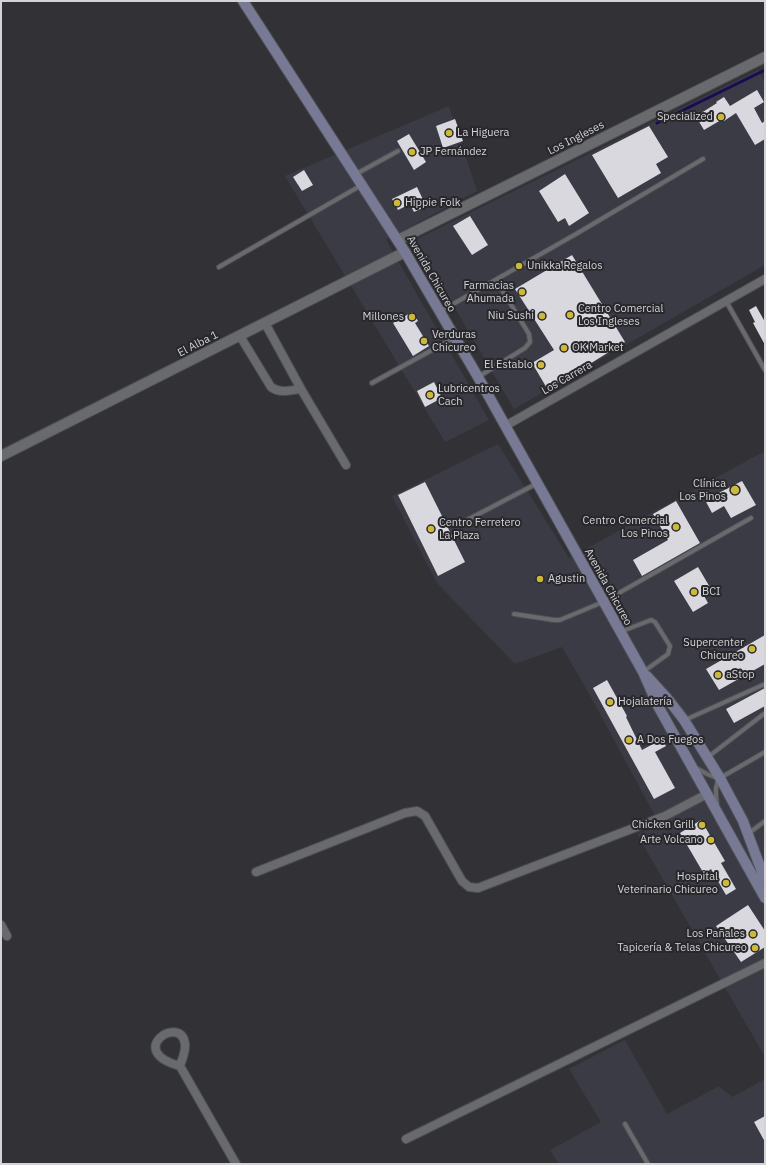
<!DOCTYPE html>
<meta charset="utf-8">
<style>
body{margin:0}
#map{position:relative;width:766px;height:1165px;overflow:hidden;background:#323236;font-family:"IBM Plex Sans",sans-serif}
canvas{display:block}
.frame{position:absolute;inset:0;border:2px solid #d4d4d7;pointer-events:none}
</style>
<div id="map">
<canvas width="766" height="1165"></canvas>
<div class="frame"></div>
</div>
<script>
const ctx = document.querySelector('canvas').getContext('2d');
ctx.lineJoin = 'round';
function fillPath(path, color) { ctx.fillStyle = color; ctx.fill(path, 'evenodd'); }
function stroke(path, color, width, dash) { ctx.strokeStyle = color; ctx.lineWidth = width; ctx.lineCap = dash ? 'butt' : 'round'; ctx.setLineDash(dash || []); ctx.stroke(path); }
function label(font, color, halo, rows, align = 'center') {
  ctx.font = font + ' "IBM Plex Sans",sans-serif'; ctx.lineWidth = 4; ctx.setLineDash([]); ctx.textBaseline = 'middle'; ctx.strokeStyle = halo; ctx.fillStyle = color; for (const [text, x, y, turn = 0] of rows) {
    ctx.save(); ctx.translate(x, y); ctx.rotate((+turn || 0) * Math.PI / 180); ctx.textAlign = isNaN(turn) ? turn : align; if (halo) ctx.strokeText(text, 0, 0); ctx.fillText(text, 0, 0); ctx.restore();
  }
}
const built = new Path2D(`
 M758,70L765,82V265L514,409L415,240Z
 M449,106L477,191L386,240L489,420L445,442L285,176Z
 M498,444L569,558L765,451V1057L637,834L660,825L587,690L562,647L515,664L437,583L392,496Z
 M625,1040L667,1114L719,1086L732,1097L765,1079V1164H559L550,1150L601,1122L569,1069Z`);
const stream = new Path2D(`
 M657,123L765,70`);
const building = new Path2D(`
 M757,90L764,102L754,108L762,123L765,121V139L755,145L736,113L724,121L721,120L704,130L698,120L700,119L698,115L717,103L716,102L724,97L730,106Z
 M455,119L463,141L443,148L436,126Z
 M649,126L668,157L656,164L661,173L618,198L592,155Z
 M409,134L426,162L414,170L397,141Z
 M304,170L313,185L302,191L293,177Z
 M565,174L589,213L569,226L565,218L558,222L539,191Z
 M417,187L426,206L414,212L410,204L398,210L392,199Z
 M470,216L488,245L472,255L453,226Z
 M572,255L625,342L548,390L532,363L554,350L515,289Z
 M756,306L765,322V345L753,323L755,322L749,310Z
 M412,312L418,321L415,323L429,346L413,356L393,323Z
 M434,382L442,398L425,407L417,391Z
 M742,481L756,505L731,518L724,506L712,513L705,500Z
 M425,482L465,562L438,576L398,495Z
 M676,501L700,543L642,576L633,560L668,540L653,514Z
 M698,567L711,589L703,594L708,603L693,612L674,581Z
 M765,635V664L719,690L706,669Z
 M607,680L627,716L626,717L642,750L662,739L666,746L655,752L675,788L654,799L593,688Z
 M765,688V706L734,723L726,709Z
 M701,820L725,861L721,863L736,889L726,895L711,869L704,874L680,833Z
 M748,905L765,931V947L741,962L716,926Z
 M765,1116V1142L754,1122Z`);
const service = new Path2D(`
 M356,174L398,151
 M219,267L360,186
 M726,301L765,370
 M439,312L576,234L703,159
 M478,377L525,348L530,342L529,334L496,280
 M372,383L454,338
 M467,520L536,484
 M514,614L554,620H560L603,602L751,518
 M620,632L651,620L655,622L670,646L668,654L643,672
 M685,720L765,684
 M708,757L765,713
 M696,768L707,774L717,778
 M717,805C716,795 714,786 720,778L765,752
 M749,833L765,821
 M625,1124L648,1164`);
const minor = new Path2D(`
 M265,323L301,389L346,465
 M240,336L271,387C280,394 291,390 301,389
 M505,426L765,279
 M256,872L405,813L417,811L425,816L462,881L469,887L478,888L665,816L707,794
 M1,925L7,936
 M180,1066C182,1059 186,1051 185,1044C181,1013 124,1051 180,1066L236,1164
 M406,1139L765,963`);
const tertiary = new Path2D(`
 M398,240L765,57
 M1,456L405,252`);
const secondary = new Path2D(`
 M243,1L405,252L478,377L643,672L658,706L765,898
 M647,676L667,698L684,720L720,778L743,821L765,880`);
const markers = [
 [721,117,4,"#ccb939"],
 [449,133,4,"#ccb939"],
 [412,152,4,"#ccb939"],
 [397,203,4,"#ccb939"],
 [519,266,4,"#ccb939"],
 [522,292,4,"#ccb939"],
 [570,315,4,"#ccb939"],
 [542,316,4,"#ccb939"],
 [412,317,4,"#ccb939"],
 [424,341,4,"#ccb939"],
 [564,348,4,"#ccb939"],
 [541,365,4,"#ccb939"],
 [430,395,4,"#ccb939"],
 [735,490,5,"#ccb939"],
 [676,527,4,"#ccb939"],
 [431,529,4,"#ccb939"],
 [540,579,4,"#ccb939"],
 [694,592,4,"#ccb939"],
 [752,649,4,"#ccb939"],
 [718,675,4,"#ccb939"],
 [610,702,4,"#ccb939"],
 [629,740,4,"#ccb939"],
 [702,825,4,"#ccb939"],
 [711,840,4,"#ccb939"],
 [726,883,4,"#ccb939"],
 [753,934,4,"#ccb939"],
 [755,948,4,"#ccb939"]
];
const poiNames = [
 ["Specialized",713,117,"right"],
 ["La Higuera",457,133],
 ["JP Fernández",420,152],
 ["Hippie Folk",405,203],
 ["Unikka Regalos",527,266],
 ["Farmacias",514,286,"right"],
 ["Ahumada",514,299,"right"],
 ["Centro Comercial",578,309],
 ["Los Ingleses",578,322],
 ["Niu Sushi",534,316,"right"],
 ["Millones",404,317,"right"],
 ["Verduras",432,335],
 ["Chicureo",432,348],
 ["OK Market",572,348],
 ["El Establo",533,365,"right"],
 ["Lubricentros",438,389],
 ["Cach",438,402],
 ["Clínica",726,484,"right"],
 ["Los Pinos",726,497,"right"],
 ["Centro Comercial",668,521,"right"],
 ["Los Pinos",668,534,"right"],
 ["Centro Ferretero",439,523],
 ["La Plaza",439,536],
 ["Agustin",548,579],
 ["BCI",702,592],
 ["Supercenter",744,643,"right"],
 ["Chicureo",744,656,"right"],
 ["aStop",726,675],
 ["Hojalatería",618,702],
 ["A Dos Fuegos",637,740],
 ["Chicken Grill",694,825,"right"],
 ["Arte Volcano",703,840,"right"],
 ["Hospital",718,877,"right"],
 ["Veterinario Chicureo",718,890,"right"],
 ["Los Pañales",745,934,"right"],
 ["Tapicería & Telas Chicureo",747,948,"right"]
];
const streetNames = [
 ["Los Ingleses",576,138,-27],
 ["Avenida Chicureo",431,274,60],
 ["El Alba 1",198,344,-27],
 ["Los Carrera",567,378,-30],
 ["Avenida Chicureo",608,587,61]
];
fillPath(built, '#3a3b45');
stroke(stream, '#1a0c54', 3);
fillPath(building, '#d8d8de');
stroke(service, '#4d4e52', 6);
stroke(minor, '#4d4e52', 10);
stroke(tertiary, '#4d4e52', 12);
stroke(secondary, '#4d4e52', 12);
stroke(service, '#696a6e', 4);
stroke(minor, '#696a6e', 8);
stroke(tertiary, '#696a6e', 10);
stroke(secondary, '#777995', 10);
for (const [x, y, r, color] of markers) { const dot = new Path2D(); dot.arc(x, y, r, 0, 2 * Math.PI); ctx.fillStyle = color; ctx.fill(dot); stroke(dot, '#28282c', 1.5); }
label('11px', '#d4d4d7', '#28282c', poiNames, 'left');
label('11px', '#d4d4d7', '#28282c', streetNames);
</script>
